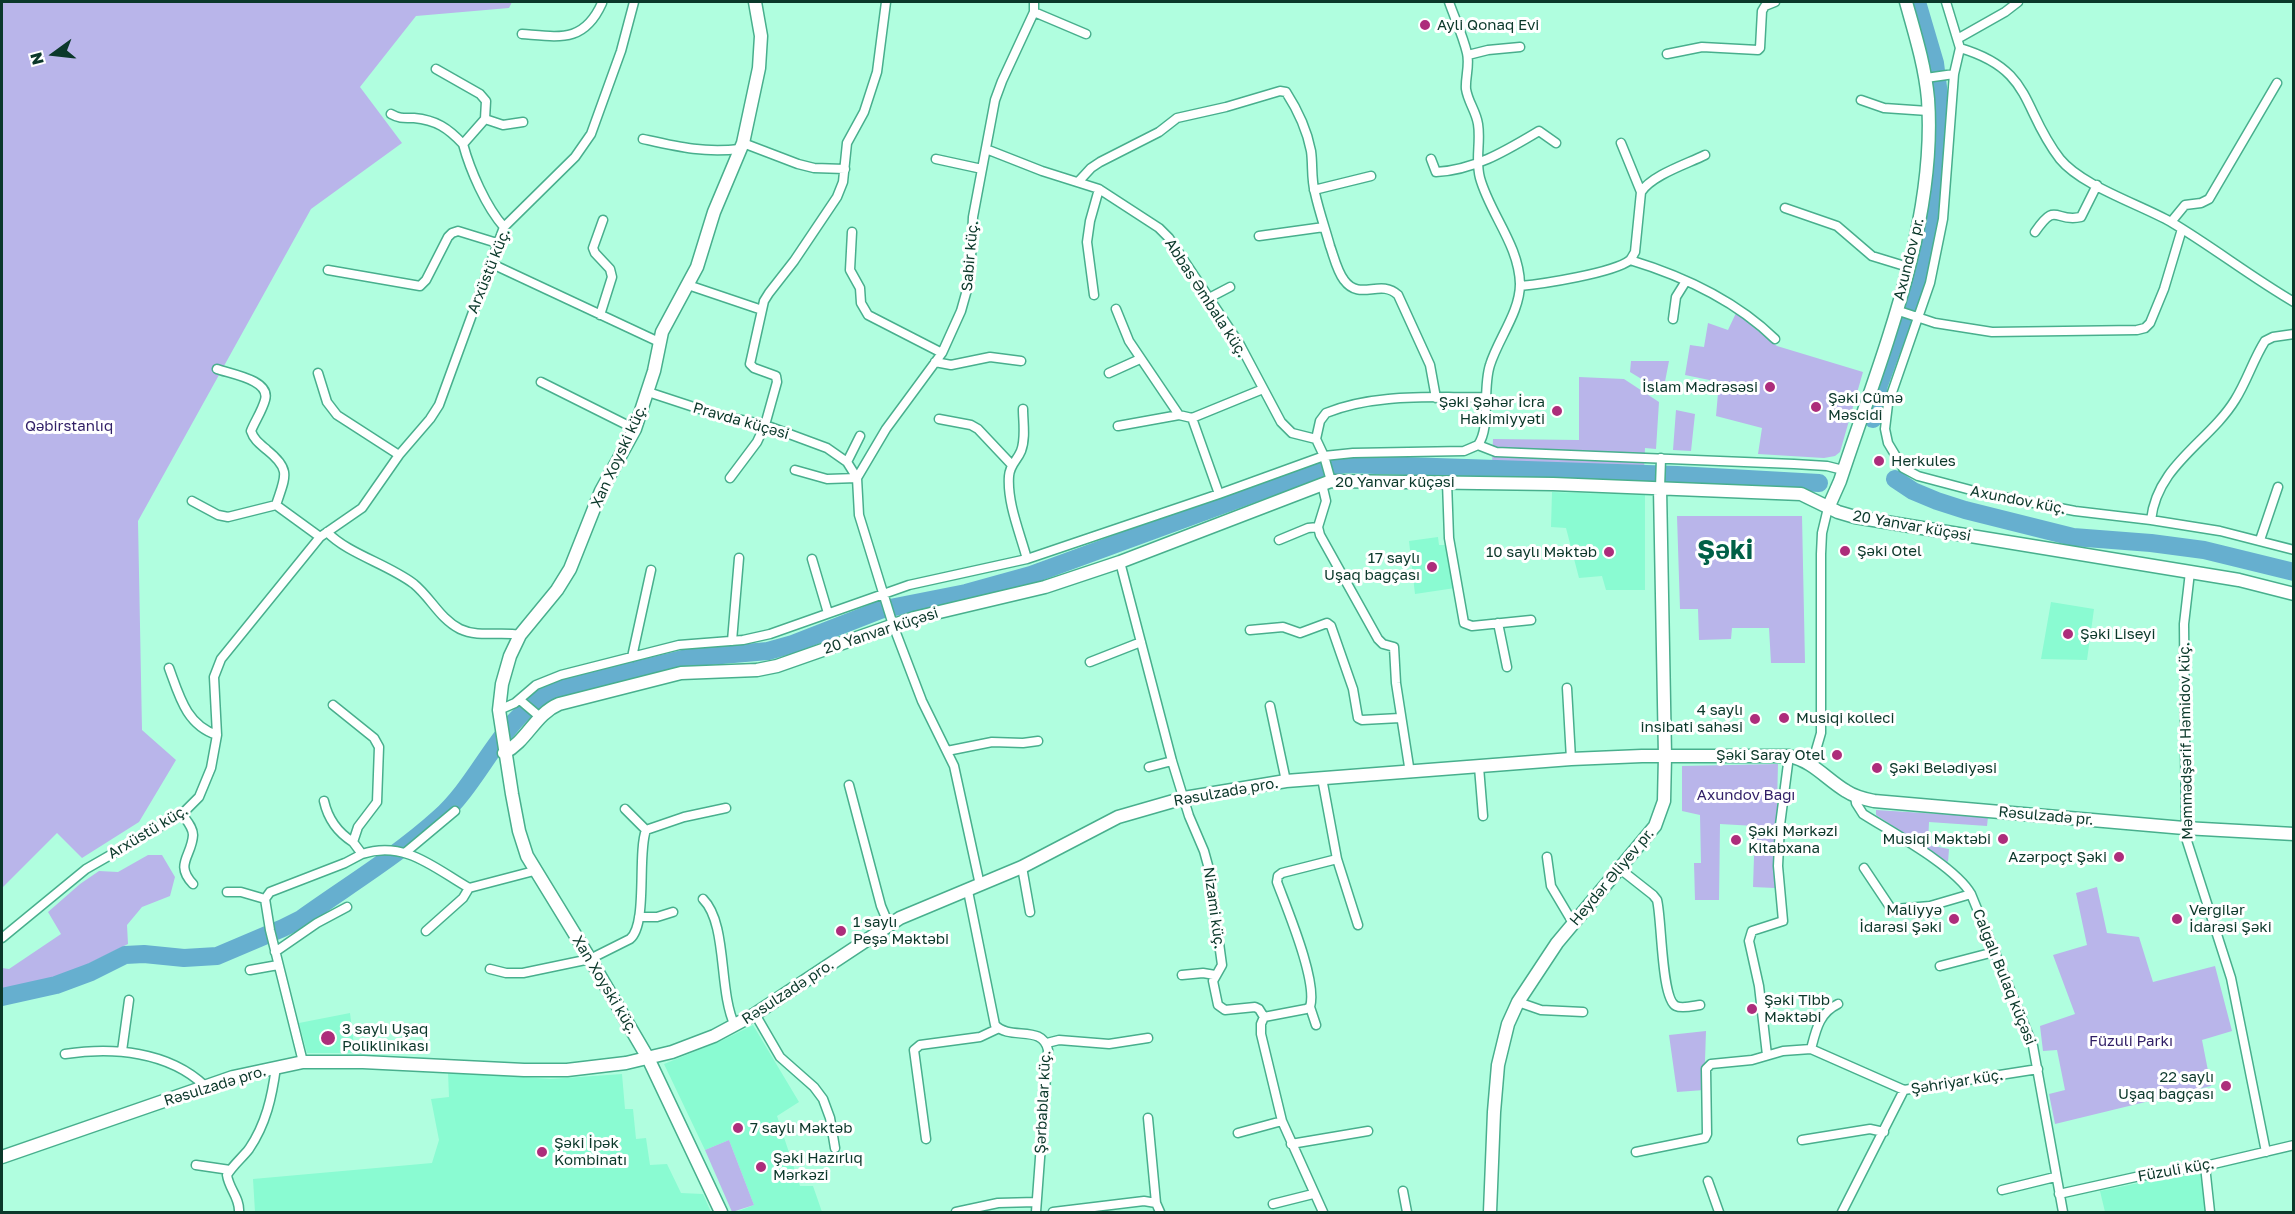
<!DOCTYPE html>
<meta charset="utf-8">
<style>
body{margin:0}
#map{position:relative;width:2295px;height:1214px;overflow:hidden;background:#b0fedf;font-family:"Golos Text",sans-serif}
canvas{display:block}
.frame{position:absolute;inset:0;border:3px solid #0b382a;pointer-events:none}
.north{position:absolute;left:24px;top:24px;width:60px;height:60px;-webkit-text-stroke:4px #fff;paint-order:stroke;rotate:255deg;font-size:16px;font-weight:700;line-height:24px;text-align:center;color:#0b382a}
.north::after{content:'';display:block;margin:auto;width:21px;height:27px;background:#0b382a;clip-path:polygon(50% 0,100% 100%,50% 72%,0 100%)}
</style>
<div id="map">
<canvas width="2295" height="1214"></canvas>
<div class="frame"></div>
<div class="north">N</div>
</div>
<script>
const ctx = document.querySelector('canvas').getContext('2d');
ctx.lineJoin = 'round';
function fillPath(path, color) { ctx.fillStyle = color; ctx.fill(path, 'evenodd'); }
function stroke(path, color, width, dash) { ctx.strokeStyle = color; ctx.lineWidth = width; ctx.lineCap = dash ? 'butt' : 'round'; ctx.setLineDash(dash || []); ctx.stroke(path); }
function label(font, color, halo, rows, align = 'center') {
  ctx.font = font + ' "Golos Text",sans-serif'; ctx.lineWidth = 6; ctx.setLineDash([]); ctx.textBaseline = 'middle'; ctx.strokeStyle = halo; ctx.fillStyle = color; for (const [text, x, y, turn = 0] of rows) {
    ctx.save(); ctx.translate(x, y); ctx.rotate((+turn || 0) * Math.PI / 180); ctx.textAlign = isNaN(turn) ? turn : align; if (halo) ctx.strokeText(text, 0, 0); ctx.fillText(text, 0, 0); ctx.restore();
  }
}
const built = new Path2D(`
 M1552,492L1645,495V590H1606L1602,576L1579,578L1566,528L1551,527Z
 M1438,537L1439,545H1448L1455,588L1415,594L1409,541Z
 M2051,602L2094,609L2087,660L2041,659Z
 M350,1013L355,1053H307L299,1023Z
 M753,1025L799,1102L777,1116L800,1186H813L822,1212H736L754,1205L729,1140L705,1150L664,1064L723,1040Z
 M448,1072L551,1079L622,1074L625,1109H633L636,1139L646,1138L650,1165L667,1164L681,1193L703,1194L711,1212H255L253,1179L432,1163L439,1140L431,1099L449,1097Z
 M2201,1174L2205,1212H2105L2100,1191L2153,1180Z`);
const green = new Path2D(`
 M2,2H512L509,8L416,16L360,87L402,143L311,209L138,521L142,730L176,760L139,822L82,858L57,833L2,888Z
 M1736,313L1777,346L1863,372L1840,452L1835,456L1824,458L1758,454L1762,428L1716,416L1719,382L1685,375L1690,345L1704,347L1708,323L1728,330Z
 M1631,361H1669L1663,392L1630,372Z
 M1579,377L1624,379L1659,402L1656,449L1645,448L1644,471L1492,465L1493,439L1579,440Z
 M1676,410L1695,414L1691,451L1673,450Z
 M1677,516H1802L1805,663H1771L1769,628H1732L1731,639L1699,640L1698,609H1680Z
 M1778,764L1775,888L1753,887L1755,826L1720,824L1719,900H1695L1694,863H1701L1700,815L1682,811V766Z
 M1876,810L1988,817L1987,826L1929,822L1928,845L1949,849L1948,862L1876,815Z
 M148,855H162L175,877L170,896L142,907L127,925L128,944L58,979L2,989V968L9,969L61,934L48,912L80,884L99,871L118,872Z
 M2097,887L2107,933L2139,937L2153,982L2215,966L2232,1031L2202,1040L2211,1086L2055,1124L2049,1094L2065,1090L2057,1050L2043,1051L2040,1026L2075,1014L2053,955L2087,945L2076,893Z
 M1706,1031L1704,1090L1677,1092L1669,1035Z
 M729,1140L754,1205L732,1212L705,1150Z`);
const river = new Path2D(`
 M1873,419L1879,385L1913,292L1930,238L1937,177L1939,95L1935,63L1917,2
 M1895,479L1913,491L1937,501L1965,510L2073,537L2151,543L2204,550L2294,572
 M2,997L56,985L91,972L125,955L144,954L184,958L217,956L283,928L301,919C347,886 397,856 439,818C482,780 501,716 555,689L687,658L768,651L793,644L880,610L966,593L1031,575L1320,469L1346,464L1677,475L1819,483`);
const street = new Path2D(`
 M1449,2C1455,19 1463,36 1467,53C1470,65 1465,78 1466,89C1468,102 1476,111 1478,124C1481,142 1475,160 1480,178C1490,214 1519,245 1520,284C1520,312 1498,339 1490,365C1482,389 1491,427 1478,445
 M1946,2L1960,48L1954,74L1943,219L1930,283L1888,404L1885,429L1888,443L1903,468L1918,476L1982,493L2075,511L2151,520L2220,531L2294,550
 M1034,12L1086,34
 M522,34C560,37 584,43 602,3
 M1959,38L2005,12L2018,2
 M1960,48C2034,70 2021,109 2060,159C2082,186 2139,204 2171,222C2213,247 2251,277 2294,302
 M1667,54L1702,47L1758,50L1760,48L1762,11L1765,6L1775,2
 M1468,55L1488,50L1520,47
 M436,69L480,94L486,101L485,119L463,144C470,170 486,207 504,227
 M1926,78L1954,74
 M1861,100L1884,108L1928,111
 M391,114C400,119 404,118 414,118C436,120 448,128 463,144
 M485,119L503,125L523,122
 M643,139C679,147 703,153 740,149
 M743,143L798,164L814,168L845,169
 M1621,143L1641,192
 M986,149L1042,171L1099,189L1159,228L1169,238L1239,343L1281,422L1292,433L1316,439L1324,456L1331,481
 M936,159L982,169
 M1431,159L1436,172C1475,170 1507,150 1539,131L1556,143
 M1079,181L1091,168L1100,162L1159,132L1177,118L1226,107L1280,91L1286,92C1297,109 1307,130 1311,151C1313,165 1311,179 1315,193C1319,211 1325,228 1330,246C1334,257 1337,271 1344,280C1360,302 1380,278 1398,295L1430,365L1436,398
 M1314,190L1371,176
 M1785,208L1837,226L1872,256L1908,267
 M2171,222L2185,205L2201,203L2209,199L2277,83
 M852,232L850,270L860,288L861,303L868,315L942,353
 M2035,232C2057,200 2054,223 2081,217L2097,185
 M1259,236L1324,227
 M1630,260C1683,276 1735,300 1775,339
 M490,263L659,342
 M328,270L420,286L426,280L448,237L452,233L458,231L497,243
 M688,285L762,310
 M1520,286C1542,284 1614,273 1630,260C1632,258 1633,255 1635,252L1641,192C1652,175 1687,164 1705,155
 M1094,295L1087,242L1090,221L1099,189
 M1209,298L1230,287
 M1116,309L1129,341L1179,415L1192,418L1219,494
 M1896,310L1935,323L1992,332L2137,330L2145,328L2150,323L2164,289L2182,229
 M600,315L612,277L610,269L595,253L593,248L603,220
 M1673,319L1676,297L1686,281
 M935,362L951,365L990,357L1021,361
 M217,369C231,374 271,380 265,400C262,411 255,421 251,431C254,440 260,444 267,450C292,470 285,477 276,505L320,537
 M318,373L327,402L337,415L399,455
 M1109,373L1140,359
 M541,382L635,429
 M648,392L718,415L765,425L827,448L847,462L857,478L827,479L795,470
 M1023,409C1023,422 1026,438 1021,451C1017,461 1010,464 1009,476C1007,503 1020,533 1027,559
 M1192,418L1263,389
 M939,419L971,425L978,429L1011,464
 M1118,426L1179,415
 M1316,439L1320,421L1326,413C1375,393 1432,398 1485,397
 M1478,445L1496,452L1794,464L1827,466L1843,470
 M847,462L860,436
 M730,478L757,442L765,425L777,382L776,376L754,368L750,364L764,301L769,293L794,261L837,197L843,182L847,143L864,112L877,72L886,2
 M1447,482L1449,538L1464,623L1472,626L1531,620
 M1322,484L1326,501L1318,527L1320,535L1378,639L1383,644L1394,647L1396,683L1410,773
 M1660,488L1661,458
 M192,501L218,515L228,517L276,505
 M2151,520C2157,465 2209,442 2235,400C2247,381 2253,360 2265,341L2273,337L2294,334
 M327,532C348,554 388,564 414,584C431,598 440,619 460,629C479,638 500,631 520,635
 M1279,540L1308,528L1318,527
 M2260,540L2278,487
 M812,559L828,613
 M1120,562L1172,761L1189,816L1204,851L1209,869L1222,965L1213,981L1218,1005L1225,1010L1255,1007L1259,1009L1264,1017L1261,1024V1034L1282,1121L1323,1212
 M2190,572L2184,624L2186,838L2231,978L2266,1152
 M1498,623L1507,667
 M1250,630L1283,627L1300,633L1327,623L1331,626L1353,689L1358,718L1362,720L1400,718
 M732,641L739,558
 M632,657L651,570
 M1090,662L1141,642
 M169,668C179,695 186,725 217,735
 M1567,688L1571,759
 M520,700L540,717
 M333,705L374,738L379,747L377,802L358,827L353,842L362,854C405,840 434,868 469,888L534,871
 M1270,706L1286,781
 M499,710L515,703L536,685L561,675L679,645L743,640L770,634L909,585L1027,559L1219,494L1324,456L1353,453L1464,451L1478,445
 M947,751L992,742L1023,743L1038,741
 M1810,764L1814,757L1821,733V554L1822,533L1828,508
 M1149,767L1172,761
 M1479,767L1483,816
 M1322,778L1337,859L1358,925
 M849,785L881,906L889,925
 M1855,796L1856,803L1863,814C1893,833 1955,866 1971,894L2033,1046L2063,1212
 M324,801C328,819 337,832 353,842
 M625,809L646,830
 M182,814C186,820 193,827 193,835C192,856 174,864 193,884
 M406,852L455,811
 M1547,857L1551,886L1573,923
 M1022,867L1030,912
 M1864,868L1890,907L1895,909L1930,906L1971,894
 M1620,869L1653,895L1657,900C1662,919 1661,999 1676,1006C1682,1009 1693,1006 1700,1005
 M980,885L954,766L922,701L893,625L859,515L857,478L886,429L942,353L961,311L970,279L973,217L995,100L1002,81L1034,12V2
 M968,891L995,1025C1010,1041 1043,1024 1048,1050L1036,1212
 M227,892H241L265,899
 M703,899C728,924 718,991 735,1026
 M639,917H657L673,912
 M426,931L463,898L469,888
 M2,938L86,869L182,814L199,797L211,768L217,735L214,677L221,659L320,537L362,508L399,455L430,419L439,405L504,227L575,157L591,134L621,51L634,2
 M275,952L317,923L347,907
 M1940,966L1994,952
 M490,969L506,973H523L590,959L630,939C648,924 637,854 646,830L684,817L726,808
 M250,970L278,965
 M1182,975L1203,973L1215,975
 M1518,1002L1541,1010L1583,1012
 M1310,1007L1316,1025
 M755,1014L780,1057L814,1087L823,1099L830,1118L835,1148
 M1264,1017L1306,1009L1310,1007C1318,982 1287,909 1277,882L1278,876L1282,873L1337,859
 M1047,1043L1059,1040L1109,1044L1148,1038
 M1811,1049C1816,1030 1819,1013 1838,1004
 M122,1051L129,1000
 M65,1054C113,1047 168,1051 205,1086
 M1767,1055L1759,986L1749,941L1752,931L1783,921L1778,866L1780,825L1789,756
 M303,1062L270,930L265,899L270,892L345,863L362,854
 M1148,1118L1156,1203
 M1238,1133L1282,1121
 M926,1139L914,1050L920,1045L980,1037L997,1029
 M1802,1140L1870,1129L1884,1132
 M1291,1144L1368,1131
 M1636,1152L1705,1138L1707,1134L1706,1069L1711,1064L1752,1060L1783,1051L1811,1049L1904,1090
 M196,1165L230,1170
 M2205,1166L2210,1212
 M1708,1181L1719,1212
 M2002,1190L2055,1177
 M1403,1191L1407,1212
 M2059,1194L2140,1176L2205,1166L2294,1145
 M1273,1204L1313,1194
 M239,1212C240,1198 229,1189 227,1175C233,1165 242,1158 249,1149C266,1124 272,1097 276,1067
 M956,1212L998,1203L1036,1202
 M1053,1212L1144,1201L1156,1203L1160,1212
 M1842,1212L1904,1090L2038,1069`);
const secondary = new Path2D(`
 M1828,508L1840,481C1879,362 1937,226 1928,99C1925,66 1915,34 1906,2
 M504,753C527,741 535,714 559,704L681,673L757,670L777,666L914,618L1045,587L1120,562L1331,481L1553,484L1801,494L1838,512L1855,517L2239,580L2294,594
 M2,1157L233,1077L303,1062H363L524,1070H567L626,1063L672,1052L714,1036L755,1014L900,918L1022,867L1118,817L1184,798L1286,781L1571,759L1642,756H1789C1813,761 1826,779 1846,791C1855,797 1864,799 1874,801L2184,828L2294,834
 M721,1212L648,1058L590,959L527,856L519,831L512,794L499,710L502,684L510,656L520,635L557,590L570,569L601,491L635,429L654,371L662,332L697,267L714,212L743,143L759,68L761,36L755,2
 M1490,1212L1494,1112L1498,1065L1508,1024L1518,1002L1557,943L1655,826L1664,801L1665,756L1660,488`);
const markers = [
 [1425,25,6,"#ad2d7b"],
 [1770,387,6,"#ad2d7b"],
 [1816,407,6,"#ad2d7b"],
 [1557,411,6,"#ad2d7b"],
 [1879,461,6,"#ad2d7b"],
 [1845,551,6,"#ad2d7b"],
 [1609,552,6,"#ad2d7b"],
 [1432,567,6,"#ad2d7b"],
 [2068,634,6,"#ad2d7b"],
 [1784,718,6,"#ad2d7b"],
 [1755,719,6,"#ad2d7b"],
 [1837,755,6,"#ad2d7b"],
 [1877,768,6,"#ad2d7b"],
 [2003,839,6,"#ad2d7b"],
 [1736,840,6,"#ad2d7b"],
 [2119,857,6,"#ad2d7b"],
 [1954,919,6,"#ad2d7b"],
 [2177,919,6,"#ad2d7b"],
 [841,931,6,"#ad2d7b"],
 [1752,1009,6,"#ad2d7b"],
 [328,1038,8,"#ad2d7b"],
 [2226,1086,6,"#ad2d7b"],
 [738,1128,6,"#ad2d7b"],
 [542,1152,6,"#ad2d7b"],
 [761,1167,6,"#ad2d7b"]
];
const poiNames = [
 ["Ayli Qonaq Evi",1437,25],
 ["İslam Mədrəsəsi",1758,387,"right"],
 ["Şəki Cümə",1828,398],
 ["Məscidi",1828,415],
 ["Şəki Şəhər İcra",1545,402,"right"],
 ["Hakimiyyəti",1545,419,"right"],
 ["Herkules",1891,461],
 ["Şəki Otel",1857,551],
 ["10 saylı Məktəb",1597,552,"right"],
 ["17 saylı",1420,558,"right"],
 ["Uşaq bağçası",1420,575,"right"],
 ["Şəki Liseyi",2080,634],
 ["4 saylı",1743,710,"right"],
 ["insibati sahəsi",1743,727,"right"],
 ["Musiqi kolleci",1796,718],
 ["Şəki Saray Otel",1825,755,"right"],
 ["Şəki Belədiyəsi",1889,768],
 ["Şəki Mərkəzi",1748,831],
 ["Kitabxana",1748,848],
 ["Musiqi Məktəbi",1991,839,"right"],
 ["Azərpoçt Şəki",2107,857,"right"],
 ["Maliyyə",1942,910,"right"],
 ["İdarəsi Şəki",1942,927,"right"],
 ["Vergilər",2189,910],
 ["İdarəsi Şəki",2189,927],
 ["1 saylı",853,922],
 ["Peşə Məktəbi",853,939],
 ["Şəki Tibb",1764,1000],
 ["Məktəbi",1764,1017],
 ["3 saylı Uşaq",342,1029],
 ["Poliklinikası",342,1046],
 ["22 saylı",2214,1077,"right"],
 ["Uşaq bağçası",2214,1094,"right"],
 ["7 saylı Məktəb",750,1128],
 ["Şəki İpək",554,1143],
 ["Kombinatı",554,1160],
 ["Şəki Hazırlıq",773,1158],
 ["Mərkəzi",773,1175]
];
const streetNames = [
 ["Sabir küç.",970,256,-85],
 ["Axundov pr.",1909,259,-76],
 ["Arxüstü küç.",489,271,-68],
 ["Abbas Əmbala küç.",1206,298,57],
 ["Pravda küçəsi",741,421,16],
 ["Xan Xoyski küç.",619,456,-65],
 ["20 Yanvar küçəsi",1395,482],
 ["Axundov küç.",2018,500,11],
 ["20 Yanvar küçəsi",1912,526,10],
 ["20 Yanvar küçəsi",881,631,-18],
 ["Məmmədşərif Həmidov küç.",2186,741,-91],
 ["Rəsulzadə pro.",1226,792,-10],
 ["Rəsulzadə pr.",2046,816,5],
 ["Arxüstü küç.",148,832,-31],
 ["Heydər Əliyev pr.",1612,877,-50],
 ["Nizami küç.",1214,908,82],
 ["Calğalı Bulaq küçəsi",2004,977,68],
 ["Xan Xoyski küç.",605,985,59],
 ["Rəsulzadə pro.",788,992,-33],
 ["Şəhriyar küç.",1957,1082,-9],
 ["Rəsulzadə pro.",215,1086,-17],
 ["Şərbablar küç.",1043,1102,-87],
 ["Füzuli küç.",2176,1170,-10]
];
const parkNames = [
 ["Qəbirstanlıq",69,426],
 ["Axundov Bağı",1746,795],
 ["Füzuli Parkı",2131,1041]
];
const townNames = [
 ["Şəki",1725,550]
];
fillPath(built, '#8afbd2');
fillPath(green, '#b9b5ea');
stroke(river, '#66afcf', 18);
stroke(street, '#48af8d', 11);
stroke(secondary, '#48af8d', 15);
stroke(street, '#fff', 8);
stroke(secondary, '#fff', 12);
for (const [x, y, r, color] of markers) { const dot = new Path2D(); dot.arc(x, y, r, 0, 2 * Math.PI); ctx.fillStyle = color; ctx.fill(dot); stroke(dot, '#fff', 2); }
label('15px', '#0b382a', '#fff', poiNames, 'left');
label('15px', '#0b382a', '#fff', streetNames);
label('15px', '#301f66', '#fff', parkNames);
label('bold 27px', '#006047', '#fff', townNames);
</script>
